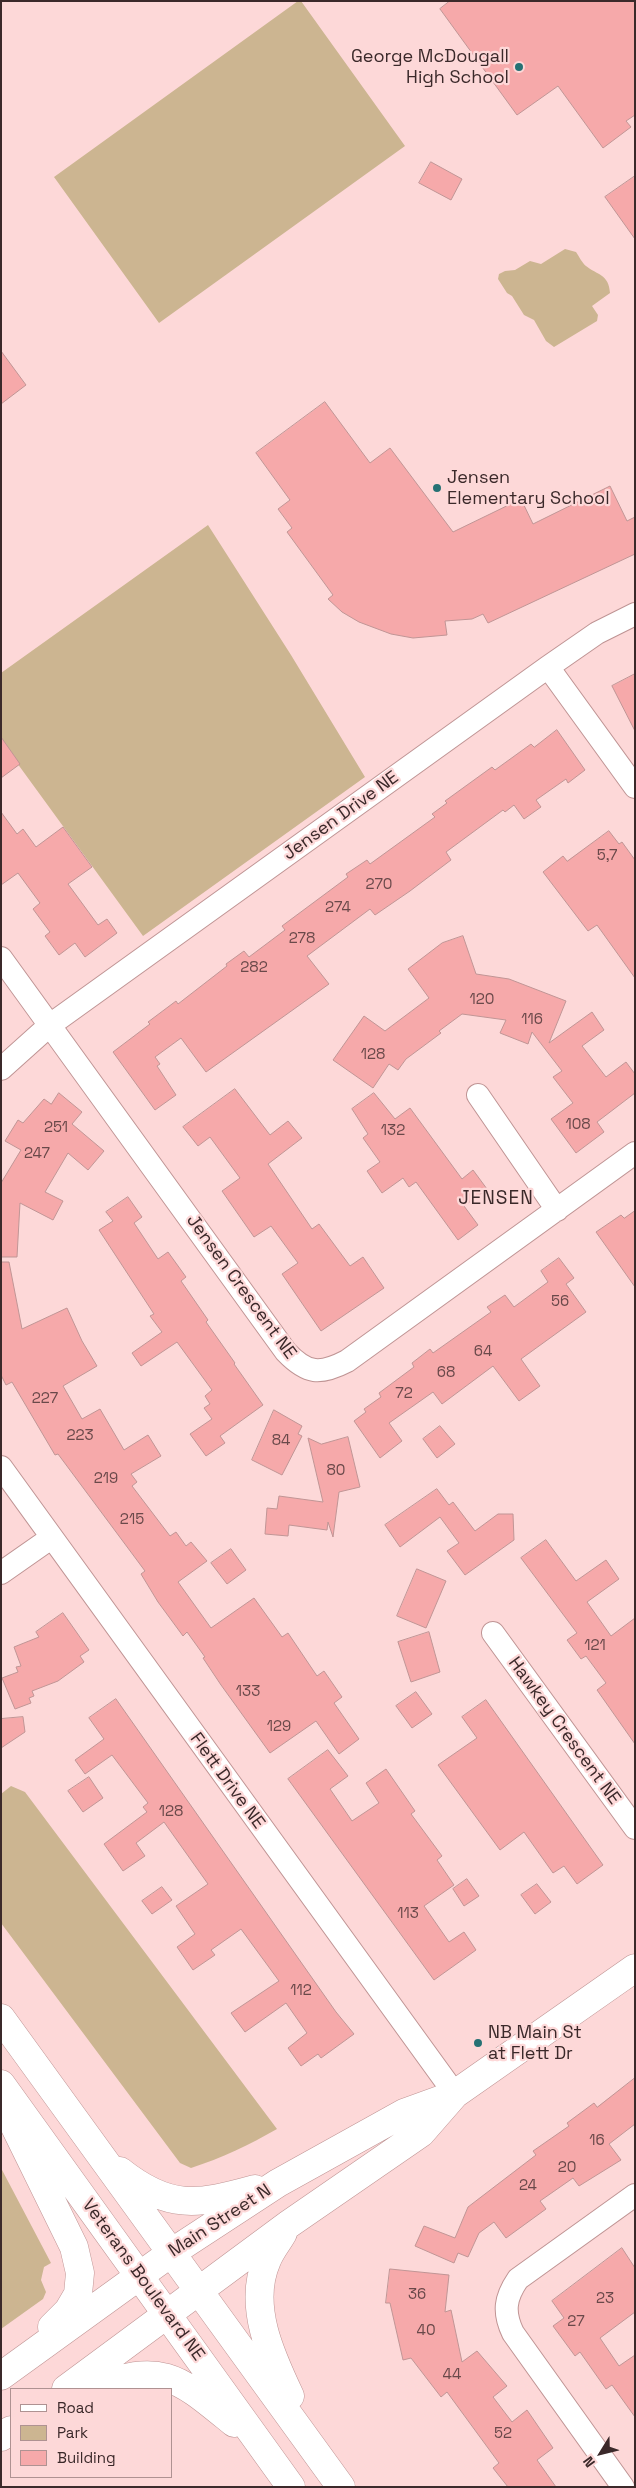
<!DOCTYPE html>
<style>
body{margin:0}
#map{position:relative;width:636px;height:2488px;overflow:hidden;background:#fdd8d8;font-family:"Space Grotesk",sans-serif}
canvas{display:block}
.frame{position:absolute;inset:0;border:2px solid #3b292a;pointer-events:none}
.legend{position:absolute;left:10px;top:2388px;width:162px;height:90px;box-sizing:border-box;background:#fdd8d8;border:1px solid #af9292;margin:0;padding:6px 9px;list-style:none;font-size:15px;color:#3b292a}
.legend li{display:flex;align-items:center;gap:10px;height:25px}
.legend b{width:25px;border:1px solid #af9292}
.north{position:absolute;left:576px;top:2428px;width:50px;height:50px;-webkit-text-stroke:4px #fdd8d8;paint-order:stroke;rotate:234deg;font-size:14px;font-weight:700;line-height:20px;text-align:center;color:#3b292a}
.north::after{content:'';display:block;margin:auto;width:18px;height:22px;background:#3b292a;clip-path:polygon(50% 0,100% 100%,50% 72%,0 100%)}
</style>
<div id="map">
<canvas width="636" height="2488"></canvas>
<div class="frame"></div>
<ul class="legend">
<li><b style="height:6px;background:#fff"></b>Road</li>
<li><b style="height:14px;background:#ccb591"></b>Park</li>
<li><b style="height:14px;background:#f6a9aa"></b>Building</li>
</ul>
<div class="north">N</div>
</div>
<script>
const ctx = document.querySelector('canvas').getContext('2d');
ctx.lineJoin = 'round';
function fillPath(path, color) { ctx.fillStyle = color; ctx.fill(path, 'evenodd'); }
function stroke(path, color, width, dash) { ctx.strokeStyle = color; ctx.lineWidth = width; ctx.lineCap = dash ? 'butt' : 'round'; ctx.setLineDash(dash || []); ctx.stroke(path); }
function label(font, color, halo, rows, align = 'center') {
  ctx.font = font + ' "Space Grotesk",sans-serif'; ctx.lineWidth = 4.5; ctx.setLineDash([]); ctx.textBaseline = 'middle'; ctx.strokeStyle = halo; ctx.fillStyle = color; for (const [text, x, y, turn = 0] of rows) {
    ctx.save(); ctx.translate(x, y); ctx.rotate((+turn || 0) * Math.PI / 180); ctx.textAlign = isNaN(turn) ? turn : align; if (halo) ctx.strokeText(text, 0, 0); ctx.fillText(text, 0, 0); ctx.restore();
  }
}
const green = new Path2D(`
 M298,1H301L405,146L159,323L54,177Z
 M565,249L576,252C579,256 582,263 586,266C597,275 609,274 610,293L592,306L598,315L597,321L554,347L546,341L534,320L524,315L512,296L507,293L498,279L499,274L505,271L515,270L530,261L541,264Z
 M208,525L291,655L365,777L143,936L1,741V673Z
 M11,1786L25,1792L277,2129C249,2145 222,2158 191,2168L180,2163L1,1923V1794Z
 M1,2168L51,2263L44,2267L41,2280L46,2292L43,2299L1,2329Z`);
const building = new Path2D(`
 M450,1H635V115L626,121L631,127L603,148L558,86L517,115L440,9Z
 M431,162L462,179L451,200L419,183Z
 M635,176V239L605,197Z
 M1,351L26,385L1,404Z
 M325,402L370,463L390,448L453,532L521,499L533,524L610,486L627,521L635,517V554L488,623L483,614L472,619L445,621L447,635L413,638L391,634L359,622L342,612L328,599L333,595L287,532L292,528L278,509L290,500L256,453Z
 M635,674V731L612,686Z
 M557,730L585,770L568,783L566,779L536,800L541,807L524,819L514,805L505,812L503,810L446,852L451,860L410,891L375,915L370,909L307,956L329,984L206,1072L181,1038L155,1057L160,1064L157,1066L176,1095L155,1110L113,1052L150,1024L148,1022L176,1001L178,1004L227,966L226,964L244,951L249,957L285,930L282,926L348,877L346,874L367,860L370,864L435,817L432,814L447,803L445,801L492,767L495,770L531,744L534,747Z
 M1,737L20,764L1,778Z
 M1,812L17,834L23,829L36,847L63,827L92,867L68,884L98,925L107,919L117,933L85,957L75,943L59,955L45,936L50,932L33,909L40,903L18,873L1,885Z
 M609,831L619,844L622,842L635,860V978L597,925L588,931L543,872L563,856L567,861Z
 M463,936L476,974L509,979L566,1001L549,1043L592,1012L604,1030L582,1046L606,1077L626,1062L635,1074V1093L597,1122L604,1132L576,1153L551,1119L573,1103L553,1077L562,1071L532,1032L528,1044L500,1033L506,1020L462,1014L439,1031L441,1033L406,1059L398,1070L389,1064L373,1088L333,1060L364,1016L385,1031L429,998L408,969L442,943Z
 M235,1089L270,1135L288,1121L302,1138L268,1164L312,1229L319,1224L350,1266L363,1257L384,1288L321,1331L282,1274L298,1263L271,1226L254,1237L222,1191L240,1178L210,1137L198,1146L183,1127Z
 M59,1093L82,1112L72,1124L104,1151L88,1170L68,1153L45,1192L63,1201L53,1220L20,1203L17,1257H1V1183L21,1150L5,1141L18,1120L23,1123L44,1099L51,1104Z
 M374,1093L395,1119L410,1108L462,1179L473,1170L487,1189L464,1206L478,1225L458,1240L416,1182L409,1187L403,1178L382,1193L367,1171L380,1162L363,1138L368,1134L352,1109Z
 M128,1197L142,1217L134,1223L158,1259L168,1252L186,1277L181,1281L208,1320L206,1322L235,1363L234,1364L263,1405L220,1436L225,1443L206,1456L190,1434L212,1419L204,1408L210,1404L205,1396L212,1390L177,1342L141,1366L132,1353L162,1332L150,1316L154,1314L99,1230L113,1221L106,1212Z
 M635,1211V1287L596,1232L621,1215L624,1218Z
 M559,1258L574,1278L566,1284L586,1312L521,1359L540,1386L519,1401L493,1366L442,1404L433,1392L389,1423L402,1441L380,1458L354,1421L366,1412L364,1409L381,1397L379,1393L414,1367L412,1363L430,1349L433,1353L491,1312L487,1307L505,1295L514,1307L548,1282L541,1271Z
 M1,1262H9L22,1329L67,1308L82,1341L97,1366L63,1386L82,1419L100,1409L124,1450L148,1435L161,1456L131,1474L137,1482L132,1486L170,1536L176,1532L186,1546L191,1542L207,1561L178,1582L211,1628L254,1598L282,1637L288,1633L317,1676L324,1671L342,1697L334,1703L359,1739L339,1754L316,1721L270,1753L221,1685L203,1658L205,1657L187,1632L183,1636L158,1602L141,1574L145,1571L58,1454L55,1455L12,1382L6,1385L1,1375Z
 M274,1410L302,1426L298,1434L302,1436L282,1475L252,1460Z
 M440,1426L455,1444L437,1458L423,1439Z
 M348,1437L360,1487L339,1492L333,1537L328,1522L327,1530L289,1525L288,1536L265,1534L267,1508L277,1509L279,1496L323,1502L308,1438L321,1444Z
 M437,1489L449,1505L453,1502L475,1531L498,1514H513L514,1540L465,1575L447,1551L459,1543L440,1517L400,1547L385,1525Z
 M546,1540L576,1581L606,1560L619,1579L587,1602L611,1636L635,1618V1744L597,1690L606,1683L586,1656L581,1659L567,1640L577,1633L521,1558Z
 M231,1549L246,1570L227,1584L211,1563Z
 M417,1569L446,1581L426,1628L397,1616Z
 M63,1613L89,1650L80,1656L84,1662L58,1681L32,1691L34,1696L29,1698L31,1703L15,1709L2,1678L18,1672L16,1667L21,1666L14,1647L39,1637L36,1632Z
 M429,1632L440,1672L411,1682L398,1642Z
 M416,1692L432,1714L412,1728L396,1706Z
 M116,1699L336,2012L354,2034L321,2058L318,2054L301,2066L288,2048L307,2033L286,2003L245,2032L231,2013L279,1981L241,1929L211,1950L215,1955L193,1970L177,1947L195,1934L176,1906L208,1884L164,1822L136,1843L145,1856L123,1871L104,1844L147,1812L143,1807L148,1803L112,1755L85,1774L75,1760L104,1739L89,1718Z
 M486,1700L603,1865L577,1884L564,1866L553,1873L524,1832L500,1850L438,1765L477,1738L462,1717Z
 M23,1717L25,1732L1,1748V1719Z
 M328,1750L348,1776L330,1789L352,1821L379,1803L366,1783L386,1769L415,1811L411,1814L442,1856L437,1860L454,1885L424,1906L449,1942L464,1932L476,1950L434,1980L288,1779Z
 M89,1777L103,1798L83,1812L68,1791Z
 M467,1879L479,1896L464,1906L453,1889Z
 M537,1884L551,1902L535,1914L521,1895Z
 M162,1887L172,1900L152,1914L142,1901Z
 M635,2078V2124L609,2144L621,2160L579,2186L573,2178L540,2201L546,2209L506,2238L494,2222L479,2233L468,2257L458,2253L454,2263L415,2246L424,2226L455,2238L468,2207L536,2155L533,2151L569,2126L567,2123L594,2103L597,2107Z
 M622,2248L635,2268V2312L600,2338L619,2366L635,2355V2417L612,2385L606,2389L580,2352L575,2356L553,2326L564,2318L552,2301Z
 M390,2269L449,2275L445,2312L451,2310L462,2362L477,2351L507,2386L493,2397L512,2422L527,2410L553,2448L537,2460L556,2487H508L493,2468L499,2463L447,2392L441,2397L411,2358L403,2360L390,2303H386Z`);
const street = new Path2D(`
 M548,667L635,787
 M1,958L286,1352C307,1374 320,1375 347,1361L635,1153
 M1,1069L50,1025L548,667L597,633L635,614
 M478,1095L557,1210
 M1,1467L455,2094
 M1,1573L51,1538
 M493,1633L635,1828
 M623,2487L513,2333C503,2312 505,2298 518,2279L635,2195`);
const secondary = new Path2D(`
 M1,2018L341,2487
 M1,2084L291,2487
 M11,2119L74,2247L80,2273L78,2294L68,2311L52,2327
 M120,2171C169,2210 197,2205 255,2189
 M283,2233C278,2242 271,2250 267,2260C247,2305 271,2356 290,2396
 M1,2376L171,2253L278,2183L404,2113L451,2096
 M66,2389L289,2224L421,2133L455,2094L635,1968
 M93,2389C162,2360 180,2379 234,2423
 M1,2437L11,2430`);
const markers = [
 [519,67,5,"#267174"],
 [437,488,5,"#267174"],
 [478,2043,5,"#267174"]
];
const numberNames = [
 ["5,7",607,856],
 ["270",379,885],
 ["274",338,908],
 ["278",302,939],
 ["282",254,968],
 ["120",482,1000],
 ["116",532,1020],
 ["128",373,1055],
 ["108",578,1125],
 ["251",56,1128],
 ["132",393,1131],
 ["247",37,1154],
 ["56",560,1302],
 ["64",483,1352],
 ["68",446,1373],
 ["72",404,1394],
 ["227",45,1399],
 ["223",80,1436],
 ["84",281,1441],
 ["80",336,1471],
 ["219",106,1479],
 ["215",132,1520],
 ["121",595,1646],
 ["133",248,1692],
 ["129",279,1727],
 ["128",171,1812],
 ["113",408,1914],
 ["112",301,1991],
 ["16",597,2141],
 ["20",567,2168],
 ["24",528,2186],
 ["36",417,2295],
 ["23",605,2299],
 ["27",576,2322],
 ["40",426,2331],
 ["44",452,2375],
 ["52",503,2434]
];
const poiNames = [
 ["George McDougall",509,57,"right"],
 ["High School",509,78,"right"],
 ["Jensen",447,478],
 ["Elementary School",447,499],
 ["NB Main St",488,2033],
 ["at Flett Dr",488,2054]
];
const streetNames = [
 ["Jensen Drive NE",341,816,-36],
 ["Jensen Crescent NE",241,1287,54],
 ["Hawkey Crescent NE",564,1731,54],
 ["Flett Drive NE",227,1781,54],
 ["Main Street N",220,2221,-33],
 ["Veterans Boulevard NE",143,2280,54]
];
const neighbourhoodNames = [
 ["JENSEN",496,1199]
];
fillPath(green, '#ccb591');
fillPath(building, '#f6a9aa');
stroke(building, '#c09595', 1);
stroke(street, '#bf9494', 24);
stroke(secondary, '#bf9494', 29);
stroke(street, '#fff', 22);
stroke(secondary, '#fff', 28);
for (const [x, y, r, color] of markers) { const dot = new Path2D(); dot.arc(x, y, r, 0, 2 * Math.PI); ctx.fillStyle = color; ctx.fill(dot); stroke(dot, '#fdd8d8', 2); }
label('15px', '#6a494a', null, numberNames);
label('18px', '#3b292a', '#fdd8d8', poiNames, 'left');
label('18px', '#3b292a', '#fdd8d8', streetNames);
ctx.letterSpacing = '1px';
label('19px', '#3b292a', '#fdd8d8', neighbourhoodNames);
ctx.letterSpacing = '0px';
</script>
